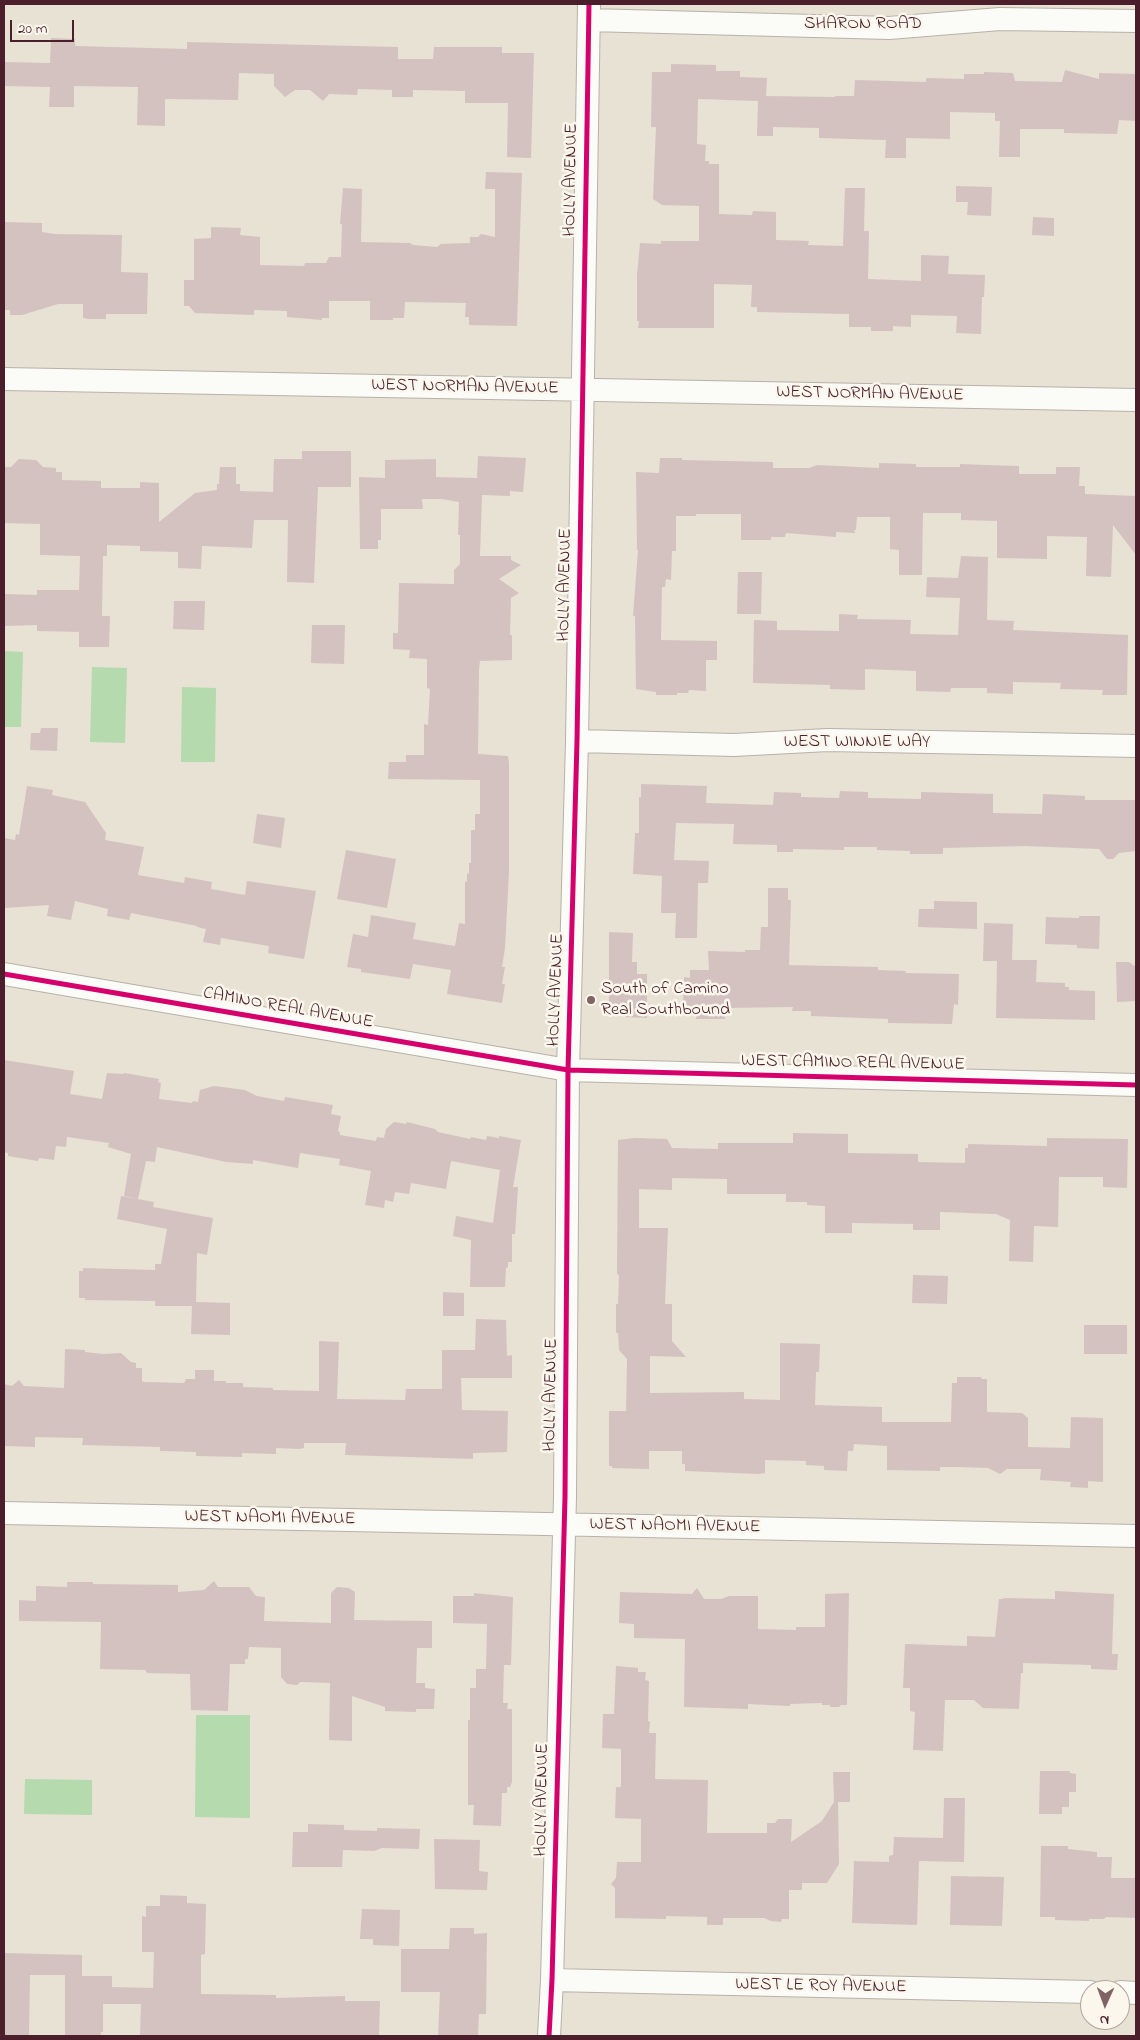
<!DOCTYPE html>
<style>
body{margin:0}
#map{position:relative;width:1140px;height:2040px;overflow:hidden;background:#e7e2d3;font-family:"Indie Flower",sans-serif}
canvas{display:block}
.frame{position:absolute;inset:0;border:5px solid #4a1f2b;pointer-events:none}
.north{position:absolute;left:1080px;top:1980px;width:50px;height:50px;box-sizing:border-box;background:#fbf7ec;border:1px solid #b4a19f;border-radius:50%;rotate:182deg;font-size:14px;font-weight:700;line-height:20px;text-align:center;color:#4a1f2b}
.north::after{content:'';display:block;margin:auto;width:18px;height:22px;background:#816366;clip-path:polygon(50% 0,100% 100%,50% 72%,0 100%)}
.scale{position:absolute;left:10px;top:20px;width:64px;height:22px;box-sizing:border-box;border:2px solid #4a1f2b;border-top:0;padding-left:6px;font-size:15px;line-height:18px;white-space:nowrap;color:#4a1f2b;-webkit-text-stroke:4px #fbf7ec;paint-order:stroke}
</style>
<div id="map">
<canvas width="1140" height="2040"></canvas>
<div class="frame"></div>
<div class="north">N</div>
<div class="scale">20 m</div>
</div>
<script>
const ctx = document.querySelector('canvas').getContext('2d');
ctx.lineJoin = 'round';
function fillPath(path, color) { ctx.fillStyle = color; ctx.fill(path, 'evenodd'); }
function stroke(path, color, width, dash) { ctx.strokeStyle = color; ctx.lineWidth = width; ctx.lineCap = dash ? 'butt' : 'round'; ctx.setLineDash(dash || []); ctx.stroke(path); }
function label(font, color, halo, rows, align = 'center') {
  ctx.font = font + ' "Indie Flower",sans-serif'; ctx.lineWidth = 5; ctx.setLineDash([]); ctx.textBaseline = 'middle'; ctx.strokeStyle = halo; ctx.fillStyle = color; for (const [text, x, y, turn = 0] of rows) {
    ctx.save(); ctx.translate(x, y); ctx.rotate((+turn || 0) * Math.PI / 180); ctx.textAlign = isNaN(turn) ? turn : align; if (halo) ctx.strokeText(text, 0, 0); ctx.fillText(text, 0, 0); ctx.restore();
  }
}
const green = new Path2D(`
 M4,651L23,652L21,727H4Z
 M92,667L127,668L125,743L90,742Z
 M182,687L216,688L215,762H181Z
 M196,1715H250V1818L195,1817Z
 M25,1779L92,1780V1815L24,1814Z`);
const building = new Path2D(`
 M51,38L75,39V46L187,49V42L398,47V59H433L434,47H502V53H534L531,158L507,157L508,103H465V91L413,90V97H392V90L358,89L357,95L329,94L323,101L310,90H295L285,97L274,86V74L239,73L238,100L165,99V126L137,125L138,87L74,86V107H49L50,87L4,86V62L50,63Z
 M671,64L716,65V71H740V77L767,78L766,96L835,97V96H854L855,80L926,82V78L964,79V74H984V72L1013,73L1015,81L1062,82L1065,70L1099,79V73L1136,74V121L1119,120L1117,134L1064,133V129H1020V157H999L1000,121H995V113L950,112V139L906,138V158H885L886,140L819,138V128L773,127V136H757L758,101L698,99L697,144L706,145L705,161H709V164H719V214L752,215L753,211L776,212V240L809,241L808,245L843,246L845,188H865L864,231H869L868,279L921,281V255L949,256L948,274L985,275L984,297H982L981,334L956,333L957,316L911,315V327L893,326V331H871V327H849V314L757,312V307H751L752,285L714,284V328H638L639,321H637V275L640,243L661,244V241H699V206L662,205L653,199L656,127H651L652,72H671Z
 M486,172L522,173L517,326L469,325V317H465L466,303L405,302L404,318H393V320H370V301H329V318H322V320L287,317V311L254,310V315L195,313L189,306H184V280H194V239L211,238V227L241,228L240,235L260,237V265L304,266L305,263H326L329,257H341L342,224H340L343,188L362,189L361,242L410,243L413,245L437,247L441,244L470,243V237H478L481,234L495,237V189H485Z
 M956,186L992,187L991,216L967,215L968,202H956Z
 M1033,217L1054,218V236L1032,235Z
 M4,222L42,223V232L55,234L122,235L121,272L148,273L147,314H106V319H90L83,318V304H58L22,315H10V310H4Z
 M302,451H351V487H318L314,583L287,582L288,520H254L252,548L202,546L201,569L178,568V552L140,551V546L107,545V556H103L102,616H110L109,647H79V632L37,631V625L4,626V594L37,595V590H79L80,556L40,555V524L4,523V467H11L19,459L36,460L43,467L56,468V472H62V480L101,481V488H140V482L159,483V522L195,493L217,490V484H219L220,467H236V484H240V491L273,492L274,459H302Z
 M478,456L526,458L523,492L510,491V496L482,495L480,556H511V560L521,565L499,579L519,593L511,598L510,635H512V660L480,661L479,669L478,754L508,756L509,763V872L505,948L502,967H505L502,984H505L502,1003L447,994L451,970L413,964L410,979L361,972V969L347,967L353,934L368,937L371,915L416,923L413,939L455,946L459,923L465,924V881L467,882V873L469,874V863H471V830H475V814H480V780L388,779L389,762H406V755H424V724L428,725L430,689L427,688V659L409,658L410,650L393,649V633H398L399,583L454,584V570L460,564V535H458L459,502L442,499H422L423,509H381V540H378V549H360L359,477L385,478V460L436,459V477L477,478Z
 M660,458H682V460L773,462V468H809L817,465L879,468V463L916,464V467H960V464L986,465L1019,466V474H1056V467H1080L1079,486H1085V494L1136,496V555L1113,525L1111,577L1086,576L1087,537L1047,536V559L997,558V521L961,520V513H923L922,575H899V550L890,549V517H857L856,530H854L855,533L836,532V537L786,533L785,537H771V540H741V514H696V516H676V551H672L671,580L666,579L665,587H662L661,640L717,641V660H706V691L689,690L688,693H677V695H656V692L636,689L635,616H633L638,550H637L636,472L659,473Z
 M961,556L988,557L987,620L1014,621L1013,630L1128,635L1127,695H1102L1103,690L1060,689L1061,683L1013,682V694L987,693V688H951L950,692L916,691V671L865,669V690L830,689V685L753,683L754,620L777,621V630L839,631V614L858,615L857,619L911,620L910,634L958,635L960,598L926,597L927,577L958,578Z
 M738,572H762L761,614H737Z
 M174,601H205L204,630L173,629Z
 M312,625H345L344,664L311,663Z
 M41,728H58L57,751L30,750L31,733H40Z
 M641,784L707,786L706,803L773,805L774,792L801,793V797L839,798L840,791L868,792V798L921,799V792L993,794V813L1042,814L1043,794L1085,796V800H1136V851L1119,853L1113,859H1107L1099,849L1025,846L943,848V854H910V851L877,850V847H844V850L793,849V852H777V845L733,844L734,824L676,823L674,860L709,861L708,883H698L697,938H675L676,913H661L662,876L633,874L635,833H639V797H641Z
 M27,786L53,790L52,795L85,802L106,833L105,840L144,847L138,875L184,883L185,877L212,882L211,889L245,895L247,881L316,891L304,959L268,953L269,946L221,938L220,945L203,942L206,929L197,927V926L131,913L129,920L107,916L108,909L75,901L71,920L47,916L49,905L4,908V838L15,840L16,834L19,835Z
 M257,814L285,818L281,848L253,843Z
 M346,850L396,859L387,908L337,899Z
 M768,888H788V900H791L789,965L878,967V970L905,971L906,973L959,974L958,1005L954,1004L952,1024L888,1023V1019L811,1016V1011H792L793,1007L725,1008V1019H696V1012H683L684,977L690,978V970H709L708,951L745,952V950H760L761,927H768Z
 M934,901L977,902V929L918,927L919,909H934Z
 M1079,916H1100L1099,949L1077,948V945L1045,944L1046,917L1079,918Z
 M984,923L1013,924L1012,960H1037L1036,982L1065,983V987H1069V990L1095,991V1020L996,1018L997,961H983Z
 M609,932L633,933L632,962H637V974H647V1018L625,1017V1014L609,1013Z
 M1116,962H1129L1136,967V1001L1117,1002Z
 M4,1060L74,1071L70,1094L102,1099L107,1073L123,1074L124,1073L159,1079L158,1082L161,1083L159,1099L192,1103L193,1101L198,1102L200,1090L214,1086L245,1090L257,1096L284,1101L285,1097L333,1105L331,1114L341,1116L338,1131L340,1132V1135L376,1141L377,1137L384,1138L386,1129L394,1122L406,1124L407,1122L435,1129L438,1132L470,1139L471,1137L486,1140L487,1136L499,1138V1136L521,1140L513,1187H518L515,1234H512V1262H508V1267L506,1268L505,1287H470L471,1240L453,1236L456,1216L493,1223L500,1170L451,1161L446,1189L411,1183L409,1194L395,1192L393,1202L385,1200L384,1208L365,1205L371,1171L339,1165L340,1159L300,1153L298,1168L253,1160V1164L226,1162L157,1147L155,1162L146,1161L138,1199L124,1196L131,1154L108,1147L109,1143L67,1137L66,1147L56,1146L54,1160L39,1158L38,1161L8,1156V1153L4,1152Z
 M793,1133L848,1134V1153L918,1154V1162L965,1163V1148H968V1144L1047,1146V1138L1128,1139L1127,1188L1103,1187V1177H1059L1058,1227L1034,1226L1033,1262L1009,1261L1010,1220L996,1214L940,1212V1230H913V1224L852,1223V1233H825V1206L807,1205V1202H786V1194H727V1179L672,1178V1190L639,1189V1228H668L665,1304H672V1341L686,1357L650,1356V1393L744,1392V1399L780,1400V1343L820,1344L819,1372H816L815,1405L882,1407V1422H951L952,1383H957V1377H981L982,1379H987V1412L1022,1413L1028,1418V1447L1070,1448L1071,1417L1103,1418V1482L1088,1481V1488L1070,1487L1071,1482L1040,1480L1041,1469H1007L1000,1474L988,1468L960,1467H940V1471L887,1470V1446L854,1444L853,1451H848L847,1471L824,1470V1466L806,1465V1461L765,1460V1473L759,1474L685,1471V1464H682V1451H649V1469L612,1468V1466H609V1411H626L627,1359L619,1350L618,1333H616V1304H618L619,1276L617,1273L618,1140L635,1138L667,1139L672,1148L718,1149V1143H793Z
 M121,1196L154,1202L153,1207L213,1218L207,1255L197,1253L196,1302L230,1303V1335L191,1334L192,1306H155V1301L85,1300V1298H79V1271H83V1268L155,1270V1264H161L167,1229L117,1219Z
 M913,1275L948,1276L947,1304L912,1303Z
 M443,1292L464,1293V1316H443Z
 M476,1319L506,1320L507,1356L512,1355V1378H461L462,1410L508,1411L507,1452L473,1453V1459L345,1455L346,1443H304V1448L299,1449L276,1448V1454L242,1453V1457L196,1456V1452L160,1451V1447L82,1445L83,1438L35,1437V1447L4,1446V1384L12,1386L19,1380L24,1386L64,1388L65,1349L85,1350V1352L103,1354L121,1353L131,1362L136,1363V1368H142V1381L144,1382L184,1383L186,1379H195V1370H214V1381H226V1383H243V1387L273,1388V1390L319,1391V1341L339,1342L337,1399L405,1400L406,1389H442V1350H475Z
 M1084,1325H1127V1354H1084Z
 M214,1581L218,1587H249L256,1596L265,1597L264,1621L331,1623V1593L337,1587L349,1588L355,1592L354,1620L432,1621V1648H417L416,1683H425V1688L435,1689L434,1709H416V1712L385,1711V1707L352,1696V1741L329,1740L330,1683L300,1682L297,1685L287,1684L281,1677V1648L249,1647L248,1659H245V1664H230L228,1711L191,1710L190,1674L147,1673L145,1670L100,1669L101,1622L19,1621V1600L36,1601V1586L67,1587V1582H93V1584L178,1585V1592L204,1590Z
 M697,1588L704,1599H721L729,1596H758V1629L796,1630V1627H825V1594L849,1593L847,1705H841L839,1707H831L829,1705H822V1703L791,1704L789,1706L748,1704V1709L684,1707L685,1639L634,1638V1624L619,1623L620,1592L692,1594Z
 M1055,1591L1114,1594L1112,1654H1118L1117,1670L1091,1669V1665L1023,1663V1673H1021L1019,1709L983,1708L974,1700H945L943,1751L913,1750L915,1712L910,1711V1688H903L905,1644L967,1646V1636L995,1637L999,1599H1003V1598L1055,1599Z
 M474,1593L513,1597L511,1665H504L503,1703H508L507,1709H512V1782L510,1787H507V1793H502L501,1826L473,1825L474,1805H468V1720H470V1688H476V1669H486L487,1624L453,1623V1596H474Z
 M616,1666L638,1668V1672H646L645,1680L649,1681L648,1721L650,1722L649,1733H656L655,1779L708,1780L707,1833H767V1823H775L778,1819H792L791,1842L822,1821L834,1802L833,1772H850V1802H838L839,1864L827,1883H802V1890H789V1919H782L781,1922L771,1921L764,1918H723V1925H707V1917L666,1916V1919L615,1918V1888L611,1884L616,1878L617,1862H641V1819L615,1818L616,1787H621V1749L602,1748L603,1714H614Z
 M1040,1771H1070V1773L1076,1774V1792H1069V1807H1062V1814H1039Z
 M944,1798H965L964,1862L919,1861L917,1925L852,1923L854,1861L889,1862V1856L893,1855L894,1837L943,1838Z
 M308,1824L344,1825V1830L377,1831V1828L420,1829L419,1849L382,1848L374,1851L343,1850L342,1867H292L293,1832H308Z
 M434,1839L480,1840L479,1871L488,1872L487,1890L435,1889Z
 M1041,1846H1068V1849L1097,1852V1857H1112L1111,1878H1136V1918L1106,1917L1104,1919H1089V1921L1055,1920V1917H1040Z
 M951,1876L1004,1877L1002,1926L950,1925Z
 M160,1895L187,1896V1903L206,1904L205,1954L201,1955V1994L276,1995V1998L345,1996V2001H380L379,2036H140L141,2004H103V2032H101V2036H65V1975H30L29,2036H4V1953L82,1955V1976H112V1987L153,1988L154,1952H142V1916L146,1917V1906H160Z
 M362,1909L400,1910L399,1946L373,1945V1939H360Z
 M450,1928H474V1934L487,1933L486,2014H479L478,2035L438,2036L440,1992H401V1949H449Z`);
const minor = new Path2D(`
 M589,20L889,28L1000,19L1136,21
 M4,379L1136,400
 M577,741L734,745L828,740L1136,746
 M4,974L568,1070L1136,1085
 M4,1513L1136,1536
 M552,1980L1090,1992
 M1120,1992L1136,1993
 M549,2036L552,1980L565,1497L568,1070L577,741L589,4`);
const cycleway = new Path2D(`
 M4,974L568,1070L1136,1085
 M549,2036L552,1980L565,1497L568,1070L577,741L589,4`);
const markers = [
 [591,1000,5,"#816366"]
];
const streetNames = [
 ["SHARON ROAD",863,25],
 ["HOLLY AVENUE",572,180,-89],
 ["WEST NORMAN AVENUE",465,388,1],
 ["WEST NORMAN AVENUE",870,395,1],
 ["HOLLY AVENUE",566,585,-89],
 ["WEST WINNIE WAY",857,743],
 ["HOLLY AVENUE",557,990,-88],
 ["CAMINO REAL AVENUE",288,1009,10],
 ["WEST CAMINO REAL AVENUE",853,1064,1],
 ["HOLLY AVENUE",552,1395,-89],
 ["WEST NAOMI AVENUE",270,1519,1],
 ["WEST NAOMI AVENUE",675,1527,1],
 ["HOLLY AVENUE",543,1800,-89],
 ["WEST LE ROY AVENUE",821,1987,1]
];
const poiNames = [
 ["South of Camino",601,990],
 ["Real Southbound",601,1011]
];
fillPath(green, '#b5daad');
fillPath(building, '#d4c2c1');
stroke(minor, '#b8b1a9', 24);
stroke(minor, '#fbfbf8', 22);
stroke(cycleway, '#d6006c', 5);
for (const [x, y, r, color] of markers) { const dot = new Path2D(); dot.arc(x, y, r, 0, 2 * Math.PI); ctx.fillStyle = color; ctx.fill(dot); stroke(dot, '#fbf7ec', 2); }
label('18px', '#4a1f2b', '#fbf7ec', streetNames);
label('18px', '#4a1f2b', '#fbf7ec', poiNames, 'left');
</script>
